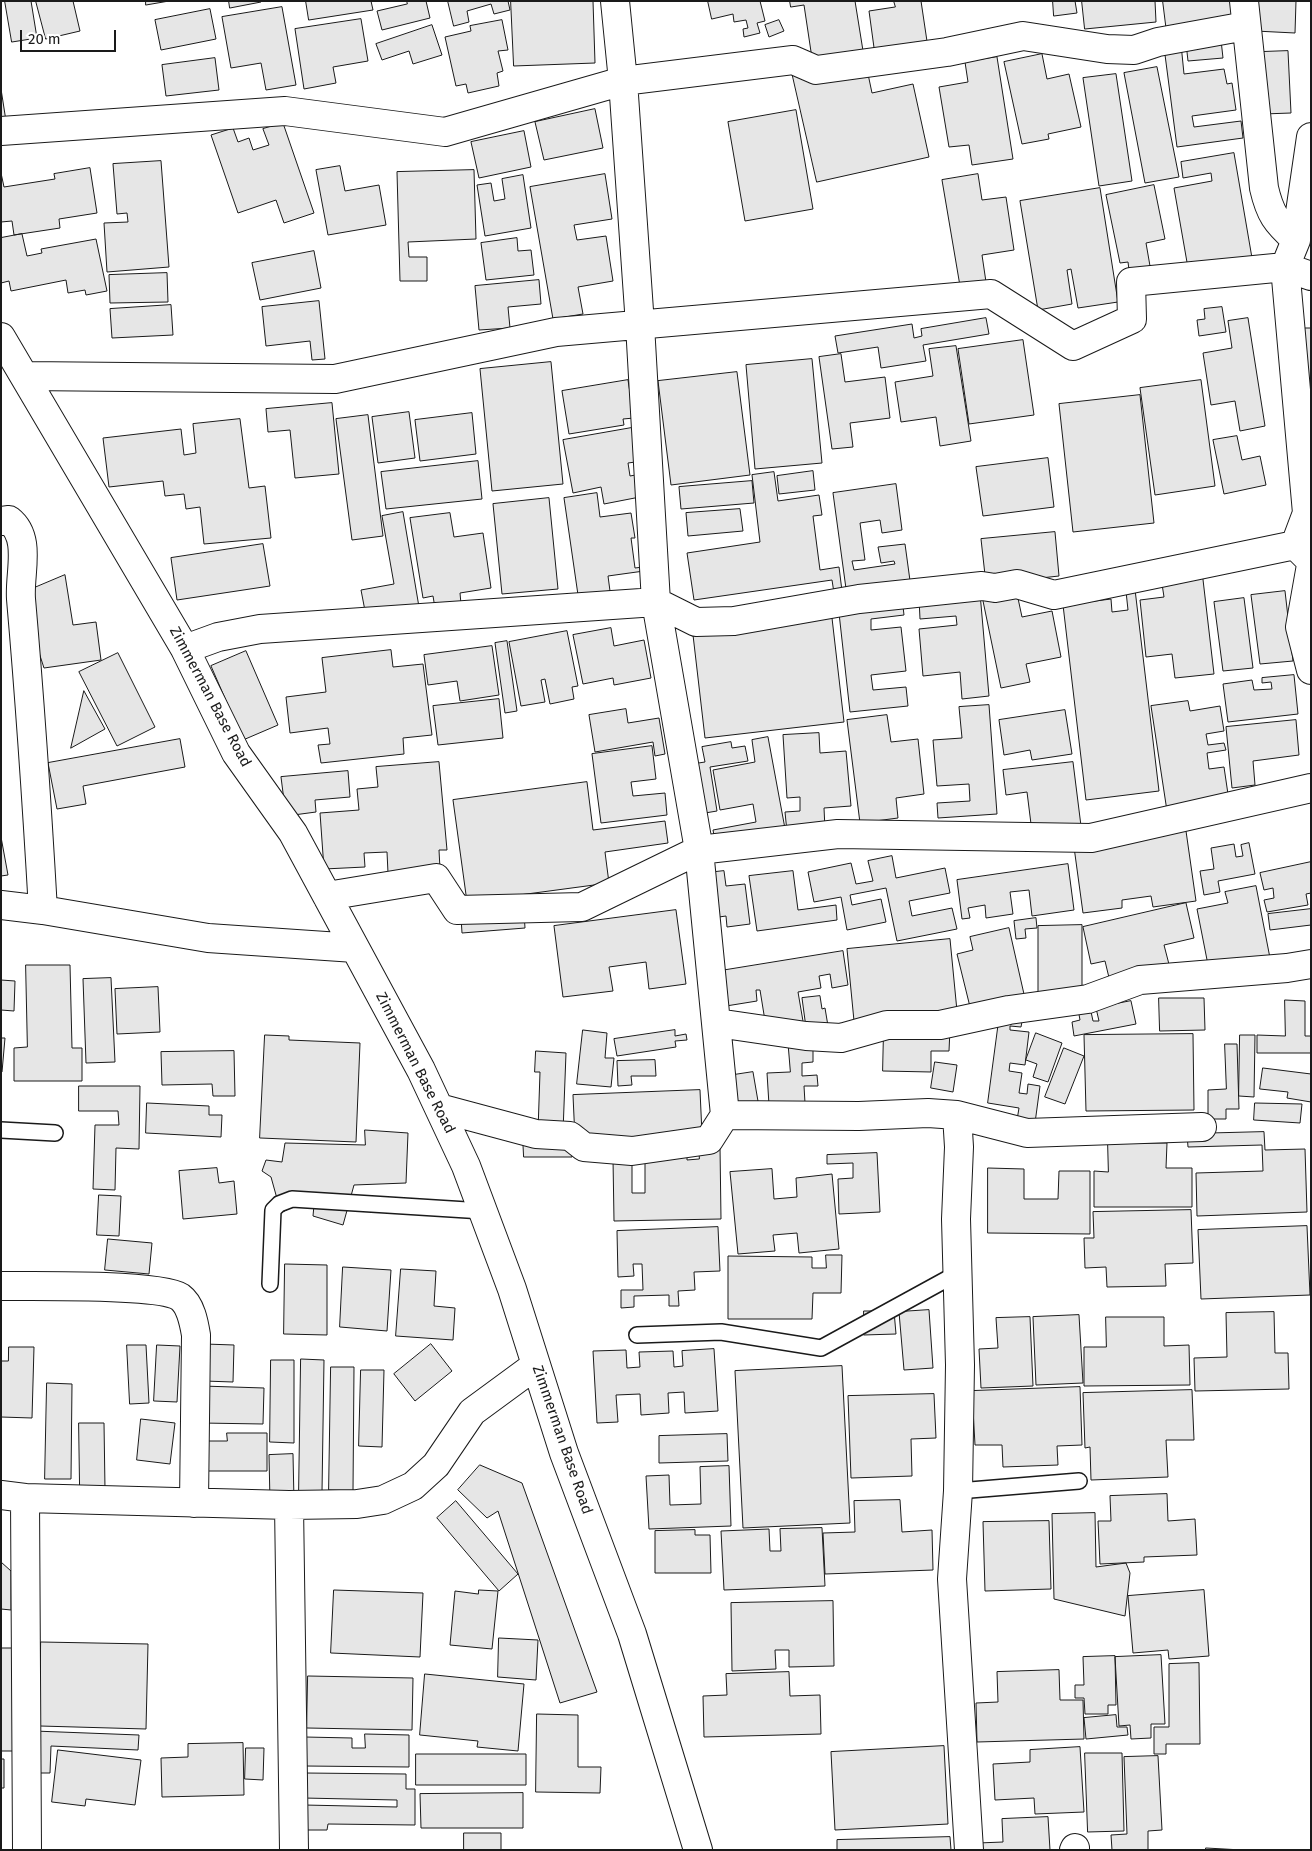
<!DOCTYPE html>
<style>
body{margin:0}
#map{position:relative;width:1312px;height:1851px;overflow:hidden;background:#fff;font-family:"Fira Sans",sans-serif}
canvas{display:block}
.frame{position:absolute;inset:0;border:2px solid #1a1a1a;pointer-events:none}
.scale{position:absolute;left:20px;top:30px;width:96px;height:22px;box-sizing:border-box;border:2px solid #1a1a1a;border-top:0;padding-left:6px;font-size:15px;line-height:18px;white-space:nowrap;color:#1a1a1a;-webkit-text-stroke:4px #fff;paint-order:stroke}
</style>
<div id="map">
<canvas width="1312" height="1851"></canvas>
<div class="frame"></div>
<div class="scale">20 m</div>
</div>
<script>
const ctx = document.querySelector('canvas').getContext('2d');
ctx.lineJoin = 'round';
function fillPath(path, color) { ctx.fillStyle = color; ctx.fill(path, 'evenodd'); }
function stroke(path, color, width, dash) { ctx.strokeStyle = color; ctx.lineWidth = width; ctx.lineCap = dash ? 'butt' : 'round'; ctx.setLineDash(dash || []); ctx.stroke(path); }
function label(font, color, halo, rows, align = 'center') {
  ctx.font = font + ' "Fira Sans",sans-serif'; ctx.lineWidth = 4; ctx.setLineDash([]); ctx.textBaseline = 'middle'; ctx.strokeStyle = halo; ctx.fillStyle = color; for (const [text, x, y, turn = 0] of rows) {
    ctx.save(); ctx.translate(x, y); ctx.rotate((+turn || 0) * Math.PI / 180); ctx.textAlign = isNaN(turn) ? turn : align; if (halo) ctx.strokeText(text, 0, 0); ctx.fillText(text, 0, 0); ctx.restore();
  }
}
const building = new Path2D(`
 M5,1H31L37,38L12,42Z
 M36,1H73L80,31L46,39Z
 M146,1H169L146,5Z
 M229,1H261V2L230,8Z
 M306,1H371L373,10L309,20Z
 M407,1H426L430,18L382,30L377,11L407,4Z
 M448,1H508L510,10L494,14L491,4L467,11L469,22L454,26Z
 M511,1H593L595,63L514,66Z
 M708,1H760L765,21L757,23L760,33L744,37L743,29L748,28L746,20L734,22L733,14L712,19Z
 M790,1H855L864,57L813,65L804,5L791,7Z
 M894,1H921L928,48L875,55L869,11L895,7Z
 M1053,1H1075L1077,13L1054,16Z
 M1082,1H1155L1156,22L1085,29Z
 M1163,1H1231L1234,23L1167,33Z
 M1256,1H1296L1295,33L1255,31Z
 M282,7L296,85L266,90L261,63L231,68L222,17Z
 M210,9L216,39L161,50L155,20Z
 M361,19L368,61L333,67L336,83L304,89L295,29Z
 M502,20L508,50L498,51L503,71L497,73L499,86L468,93L466,84L456,86L445,37L471,31L470,26Z
 M779,20L784,31L769,37L765,25Z
 M432,25L442,55L413,64L409,51L382,60L376,44Z
 M1221,40L1223,58L1188,61L1186,43Z
 M1181,44L1184,74L1224,69L1227,84L1232,83L1236,110L1192,116L1194,127L1241,121L1243,138L1177,147L1164,47Z
 M1288,51L1291,113L1263,114L1261,52Z
 M1042,54L1047,79L1069,74L1081,127L1048,134L1049,139L1022,144L1004,62Z
 M997,57L1013,159L972,165L969,145L949,147L939,87L968,82L965,62Z
 M215,58L219,90L166,96L162,65Z
 M1157,67L1179,177L1145,183L1124,73Z
 M791,68L868,74L872,93L913,84L929,157L817,182Z
 M1116,74L1132,181L1099,186L1083,78Z
 M1,89L6,121H1Z
 M595,109L603,148L544,160L535,122Z
 M796,110L813,209L745,221L728,122Z
 M283,123L314,213L284,223L276,200L238,213L211,135L233,128L238,142L249,138L253,150L269,145L263,129Z
 M524,131L531,167L479,178L471,142Z
 M1234,153L1252,258L1188,268L1174,188L1212,181L1211,173L1183,178L1181,162Z
 M161,161L169,267L107,272L104,223L128,222L127,213L117,214L113,164Z
 M340,166L345,191L379,185L386,225L328,235L316,170Z
 M90,168L97,213L59,219L60,228L14,235L12,221L1,222V173L4,187L55,179L54,174Z
 M474,170L476,239L408,242L409,257H427V281H400L397,172Z
 M605,174L612,219L574,225L577,240L606,236L613,281L578,287L583,314L553,319L530,187Z
 M978,174L982,200L1006,197L1014,250L982,255L986,282L960,286L942,180Z
 M523,175L531,228L485,236L477,185L491,183L494,201L505,199L502,179Z
 M1154,185L1165,239L1146,243L1150,266L1129,270L1128,262L1120,263L1106,195Z
 M1100,188L1118,302L1078,308L1071,269L1067,270L1072,304L1038,310L1020,201Z
 M22,234L27,256L42,253L41,249L96,239L107,291L86,295L85,290L68,293L66,280L11,291L9,281L1,283V238Z
 M517,238L518,251L531,250L534,275L486,280L481,243Z
 M314,251L321,288L260,300L252,263Z
 M167,273L168,302L110,303L109,275Z
 M539,280L541,304L508,307L510,328L479,330L475,286Z
 M319,301L325,359L312,360L310,341L266,346L262,307Z
 M171,305L173,335L112,338L110,309Z
 M1222,307L1226,332L1199,336L1197,320L1205,319L1204,309Z
 M986,318L989,334L923,345L926,361L881,368L878,347L838,353L835,336L912,324L914,338L922,336L921,329Z
 M1248,318L1265,426L1240,431L1235,401L1211,405L1203,353L1232,348L1228,321Z
 M1304,328H1311V442Z
 M1023,340L1034,415L969,424L958,349Z
 M956,346L971,441L940,446L936,417L901,422L895,382L933,376L929,349Z
 M841,354L845,382L885,377L890,418L850,423L853,447L832,449L819,357Z
 M812,359L822,463L755,469L746,365Z
 M551,362L563,484L492,491L480,369Z
 M737,372L750,475L671,485L658,381Z
 M628,380L634,418L623,419L624,425L569,434L562,391Z
 M1201,380L1215,486L1155,495L1140,388Z
 M1140,395L1154,523L1073,532L1059,404Z
 M332,403L339,474L295,478L290,430L268,432L266,409Z
 M409,412L415,458L378,463L372,417Z
 M472,413L476,454L420,461L415,420Z
 M368,415L383,536L352,540L336,419Z
 M240,419L249,488L265,486L271,538L204,544L200,507L186,509L184,494L165,496L163,481L109,487L103,438L181,429L184,455L196,453L193,424Z
 M637,427L643,461L628,463L630,476L641,474L645,496L604,504L601,487L573,493L563,440Z
 M1237,436L1242,460L1260,456L1266,485L1224,494L1213,440Z
 M1048,458L1054,507L983,516L976,467Z
 M478,461L482,499L386,509L381,472Z
 M813,471L815,490L779,494L777,476Z
 M774,472L778,501L819,495L822,515L813,516L820,570L839,567L842,591L834,593L832,580L694,600L687,553L760,542L752,475Z
 M752,481L754,503L681,509L679,487Z
 M896,484L902,530L882,533L880,520L860,523L865,560L852,561L854,570L895,564L894,561L881,563L878,547L905,544L911,588L847,596L833,493Z
 M597,493L600,517L631,513L635,538H631L635,568L643,567L644,571L608,576L610,591L578,595L564,498Z
 M549,498L558,589L502,594L493,504Z
 M740,509L743,531L688,536L686,513Z
 M403,512L419,607L366,616L361,590L394,584L382,516Z
 M450,513L454,537L483,533L491,588L460,593L461,604L435,608L433,596L423,598L410,518Z
 M1055,532L1059,576L986,584L981,539Z
 M263,544L270,586L177,600L171,558Z
 M1202,571L1214,674L1175,678L1172,654L1146,657L1140,600L1164,597L1162,584Z
 M65,575L73,625L96,622L101,660L44,668L20,594Z
 M1134,581L1159,791L1086,800L1063,605L1111,599L1112,612L1128,610L1125,582Z
 M1016,589L1022,617L1052,611L1061,657L1026,664L1030,682L1001,688L982,596Z
 M1285,591L1293,661L1260,664L1251,595Z
 M980,593L989,696L962,699L960,672L923,676L919,629L957,625L956,616L920,619L919,598Z
 M902,598L904,615L871,619V630L901,627L906,671L871,675L873,690L906,687L908,706L850,712L838,604Z
 M1244,598L1253,668L1223,671L1214,602Z
 M832,618L844,722L705,738L693,635Z
 M611,628L614,646L644,640L651,678L614,685L613,678L583,684L573,635Z
 M567,631L578,686L572,687L574,699L550,704L545,679L541,680L545,702L521,706L509,642Z
 M507,641L517,711L505,713L495,643Z
 M492,646L499,695L460,701L457,681L428,685L424,655Z
 M391,650L393,667L423,664L432,735L403,738L404,754L321,763L318,745L330,744L328,728L290,733L286,697L326,692L322,658Z
 M246,651L278,725L243,740L211,666Z
 M118,653L155,727L117,746L79,672Z
 M1294,675L1298,714L1228,722L1223,684L1252,680L1254,690L1272,689L1271,682L1262,683V678Z
 M84,691L105,729L71,748Z
 M499,699L503,738L438,745L433,706Z
 M1188,701L1190,711L1220,706L1224,731L1206,734L1208,745L1224,743L1226,750L1207,753L1209,769L1224,767L1229,801L1167,811L1151,706Z
 M989,705L997,814L938,818L937,803L970,801L969,784L937,786L933,740L962,738L959,707Z
 M626,709L628,723L659,718L665,754L655,756L653,742L595,752L589,715Z
 M1065,710L1072,754L1032,760L1030,750L1004,755L999,720Z
 M887,715L891,742L918,739L924,794L896,798L898,818L860,823L847,720Z
 M1296,720L1299,755L1253,761L1255,785L1232,788L1226,727Z
 M819,733L820,753L846,751L851,806L824,808L825,829L787,832L785,812L800,811V797L787,798L783,735Z
 M768,737L786,834L716,846L713,830L756,822L753,804L720,810L713,770L755,762L752,740Z
 M180,739L185,767L83,786L86,804L57,809L48,763Z
 M731,742L732,748L745,746L748,761L710,767L717,811L699,814L692,764L705,762L702,747Z
 M652,746L656,779L631,782L633,796L665,793L667,815L601,823L592,754Z
 M439,762L447,850H439L440,869L388,873L387,852L364,853L365,867L324,869L320,813L359,810L357,789L378,787L376,767Z
 M1073,762L1081,826L1032,832L1027,792L1006,795L1003,770Z
 M348,771L350,797L315,800L316,812L286,816L281,777Z
 M587,782L593,830L665,821L668,843L605,852L609,883L467,902L453,800Z
 M1186,831L1196,901L1153,907L1151,896L1122,900V908L1083,913L1074,847Z
 M1,837L8,875L1,876Z
 M1249,843L1255,874L1218,881L1220,892L1204,895L1200,871L1214,869L1211,848L1234,844L1236,857L1243,856L1241,845Z
 M892,856L896,878L945,868L950,893L909,901L912,916L952,908L957,929L897,941L886,888L850,895L852,905L881,899L886,922L847,930L841,897L814,902L808,872L851,863L856,884L873,881L868,861Z
 M1311,862V893L1306,894L1308,905L1267,912L1264,900L1274,898L1273,888L1264,890L1260,873Z
 M1068,864L1074,910L1032,916L1029,890L1010,892L1013,914L986,918L985,905L968,908L970,918L962,919L957,880Z
 M724,871L726,886L745,884L750,924L727,927L726,916L719,917L706,873Z
 M793,871L798,910L836,905L837,920L757,931L749,876Z
 M1256,886L1270,958L1209,970L1197,909L1228,903L1225,892Z
 M1186,903L1194,938L1164,945L1171,972L1111,986L1105,961L1091,964L1083,927Z
 M1311,909V925L1270,930L1268,914Z
 M676,910L686,984L649,989L646,962L609,967L613,991L563,997L554,926Z
 M524,913L525,928L462,933L461,917Z
 M1036,918L1037,928L1025,929L1026,938L1016,939L1014,921Z
 M1082,925V1000L1038,999V926Z
 M1009,928L1026,1003L972,1015L957,954L973,950L970,937Z
 M950,939L957,1011L854,1021L847,949Z
 M843,951L848,985L832,988L830,974L819,976L821,988L798,992L804,1027H766L760,990H756L757,1001L726,1006L720,971Z
 M26,965H70L72,1048H82V1081H14V1048L27,1047Z
 M111,978L115,1062L86,1063L83,979Z
 M1,980L15,981L14,1011L1,1010Z
 M158,987L160,1032L117,1034L115,989Z
 M820,996L822,1009L825,1008L829,1032L807,1035L802,998Z
 M1159,998H1204L1205,1030L1160,1031Z
 M1285,1000L1305,1001V1036H1311V1053H1257V1035L1285,1036Z
 M1131,1001L1136,1024L1074,1036L1072,1022L1080,1020L1078,1009L1090,1007L1093,1021H1099L1096,1008Z
 M1000,1013L1023,1016L1021,1027L1010,1026V1030L1029,1032L1025,1065L1010,1063L1009,1071L1022,1073L1019,1093L1027,1094L1028,1084L1040,1086L1035,1123L1017,1120L1019,1108L988,1103Z
 M884,1028L950,1029L949,1051H931V1072L883,1071Z
 M583,1030L607,1033L605,1058H614L611,1087L577,1084Z
 M675,1030V1036L686,1034L687,1040L675,1041L676,1047L617,1056L614,1039Z
 M1036,1033L1062,1043L1048,1082L1033,1077L1037,1064L1026,1060Z
 M1193,1034L1194,1110L1086,1111L1084,1035Z
 M265,1035L289,1036V1040L360,1043L356,1142L260,1138Z
 M1240,1035H1255L1254,1097L1239,1096Z
 M1,1038H5L2,1072H1Z
 M788,1039L823,1050H813V1062L802,1063V1076L817,1075L818,1086H804L805,1103L769,1105L767,1073L790,1072Z
 M1225,1044H1237L1239,1109H1226V1119H1208V1090L1226,1089Z
 M1064,1048L1084,1056L1065,1104L1045,1097Z
 M234,1051L235,1096H213L212,1084L162,1085L161,1052Z
 M536,1051L566,1053L563,1132L538,1131L540,1072H535Z
 M655,1060L656,1076H631L632,1085L618,1086L617,1061Z
 M935,1062L957,1065L953,1092L931,1088Z
 M1263,1068L1311,1074V1102L1287,1098L1288,1092L1260,1089Z
 M753,1072L759,1107L732,1104L727,1076Z
 M79,1086H140L139,1149L116,1148L115,1190L93,1189L95,1125H119L118,1111H79Z
 M700,1090L702,1134L575,1139L573,1095Z
 M147,1103L209,1106V1115H222L221,1137L146,1133Z
 M1255,1103L1302,1104L1300,1123L1254,1120Z
 M365,1130L408,1133L406,1183L354,1185L343,1225L313,1216L315,1194L281,1213L271,1177L262,1171L266,1160L282,1162L285,1143L365,1145Z
 M1264,1132L1265,1150L1305,1149L1307,1212L1197,1216L1196,1173L1263,1171L1262,1145L1188,1147L1187,1134Z
 M523,1137L572,1138V1157H524Z
 M1108,1143H1167L1166,1168H1192V1207H1094V1171L1108,1172Z
 M699,1147H720L721,1219L614,1221L613,1159H632V1193H645V1156H687V1160L699,1159Z
 M877,1153L880,1212L839,1214L838,1179L853,1178V1163L827,1164V1155Z
 M217,1168L219,1183L234,1181L237,1214L183,1219L179,1171Z
 M988,1168L1024,1169V1199H1058L1059,1171H1090V1234L988,1233Z
 M772,1169L774,1199L797,1197L796,1178L832,1174L839,1249L799,1253L797,1233L773,1235L775,1251L738,1254L730,1172Z
 M99,1195L121,1196L119,1236L97,1235Z
 M1191,1210L1193,1263L1165,1264L1166,1286L1107,1287L1106,1267L1085,1268L1084,1238H1094L1093,1212Z
 M1307,1226L1310,1295L1201,1299L1198,1230Z
 M718,1227L720,1271L694,1272L695,1290L678,1291L679,1306H669V1295L634,1296V1307L621,1308V1290H643L642,1264H633L634,1276L618,1277L617,1231Z
 M108,1239L152,1243L149,1274L105,1270Z
 M826,1255H842L841,1293H813L812,1319H728V1256L812,1257V1268H826Z
 M285,1264L327,1265V1335L284,1334Z
 M343,1267L391,1270L387,1331L340,1327Z
 M401,1269L436,1271L434,1306L455,1308L453,1340L396,1336Z
 M929,1310L933,1368L904,1370L899,1312Z
 M864,1311H894L896,1334L864,1335Z
 M1274,1312L1275,1353H1288L1289,1389L1195,1391L1194,1358L1227,1357L1226,1313Z
 M1079,1315L1083,1383L1036,1385L1033,1317Z
 M1030,1317L1033,1386L981,1388L979,1349L998,1348L996,1318Z
 M1106,1317H1164V1346L1189,1345L1190,1385L1084,1386V1347H1106Z
 M205,1344L234,1345L233,1382L204,1381Z
 M431,1344L452,1371L415,1401L394,1374Z
 M127,1345H146L149,1403L130,1404Z
 M157,1345L180,1346L177,1402L154,1401Z
 M9,1347H34L32,1418L1,1417V1361H8Z
 M714,1349L718,1411L685,1413L684,1392L668,1393L669,1413L641,1415L640,1394L616,1395L618,1422L597,1423L593,1351L626,1350L627,1368L640,1367L639,1352L673,1351L674,1367L683,1366L682,1351Z
 M301,1359L324,1360L322,1492H299Z
 M271,1360H294V1443L270,1442Z
 M842,1366L850,1523L743,1528L735,1371Z
 M331,1367H354L353,1491L329,1490Z
 M361,1370H384L382,1447L359,1446Z
 M47,1383L72,1384L71,1479H45Z
 M202,1386L264,1388L263,1424L201,1423Z
 M1080,1387L1082,1445L1057,1446L1058,1465L1003,1467L1002,1445H975L972,1391Z
 M1192,1390L1194,1440H1166L1168,1477L1091,1480L1090,1447L1085,1448L1083,1393Z
 M934,1394L936,1438L911,1439L912,1476L851,1478L848,1396Z
 M141,1419L175,1423L170,1464L137,1460Z
 M79,1423H104L105,1489H80Z
 M227,1433H267V1471H208V1441H227Z
 M727,1434L728,1461L659,1463V1436Z
 M293,1454L294,1501L270,1502L269,1455Z
 M480,1465L522,1483L597,1692L560,1703L498,1511L487,1518L458,1490Z
 M729,1466L731,1526L649,1529L646,1476L669,1475L670,1505L701,1504L700,1467Z
 M1167,1494L1168,1521L1195,1519L1197,1555L1144,1557V1562L1100,1564L1098,1521H1111L1110,1496Z
 M900,1500L902,1532L932,1530L933,1570L825,1574L823,1533L855,1532L854,1501Z
 M456,1501L518,1574L499,1591L437,1518Z
 M1095,1513L1096,1567L1126,1563L1130,1573L1125,1616L1054,1599L1052,1514Z
 M1049,1521L1051,1589L985,1591L983,1522Z
 M822,1528L825,1586L724,1590L721,1531L769,1529L770,1551H781L780,1529Z
 M695,1530V1535H710L711,1573H655V1531Z
 M1,1562L11,1571V1610L1,1609Z
 M334,1590L423,1593L420,1657L331,1653Z
 M479,1590L498,1591L492,1649L450,1645L455,1591L478,1594Z
 M1204,1590L1209,1656L1169,1659L1168,1650L1133,1653L1128,1596Z
 M833,1601L834,1666L789,1667V1650H775L776,1669L732,1671L731,1603Z
 M499,1638L538,1640L536,1680L498,1677Z
 M41,1642L148,1644L146,1729L40,1726Z
 M1,1648H21V1751H1Z
 M1161,1655L1165,1724H1151V1738L1131,1739L1130,1725L1119,1726L1115,1657Z
 M1115,1656L1116,1705H1108V1714H1085L1084,1698H1075V1685H1084L1083,1657Z
 M1199,1663L1200,1744H1166V1754H1154V1727H1169V1664Z
 M1059,1670L1060,1700H1083L1084,1739L977,1742L976,1703L998,1702L997,1672Z
 M789,1672L790,1696L820,1695L821,1734L704,1737L703,1696L727,1695L726,1674Z
 M425,1674L524,1684L518,1751L477,1747L478,1741L420,1735Z
 M308,1676L413,1678L412,1730L307,1728Z
 M537,1714L578,1715V1767H601L600,1793L536,1792Z
 M1116,1715L1117,1727H1127L1128,1735L1086,1739L1084,1718Z
 M34,1731L139,1735L138,1750L51,1746L50,1773H33Z
 M365,1734L409,1735V1767L305,1766V1737L352,1738V1748H365Z
 M243,1743L244,1795L162,1797L161,1758L188,1757V1744Z
 M944,1746L948,1824L835,1830L831,1752Z
 M1080,1747L1084,1812L1035,1814L1034,1798L995,1800L993,1764L1030,1762V1750Z
 M246,1748H264L263,1780L245,1779Z
 M58,1750L141,1760L135,1805L86,1799L85,1806L52,1802Z
 M1085,1753H1122L1124,1831L1088,1832Z
 M416,1754H526V1785H416Z
 M1158,1756L1162,1830L1148,1831V1850H1112L1111,1835L1127,1834L1124,1757Z
 M1,1759H4V1788H1Z
 M304,1773L406,1774V1789H415V1825L328,1824L327,1830H304V1805L397,1807V1800L303,1798Z
 M523,1793V1828H421L420,1794Z
 M1048,1817L1050,1850H979L978,1843L1003,1842L1002,1819Z
 M464,1833H501V1850H464Z
 M950,1837L951,1850H837V1840Z
 M1206,1848L1242,1850H1206Z`);
const lane = new Path2D(`
 M1,1130L55,1133
 M270,1284L273,1210L279,1204L292,1199L483,1211
 M637,1335L721,1332L821,1348L958,1273
 M958,1491L1079,1481`);
const street = new Path2D(`
 M615,1L623,81L640,325L656,602L699,850L725,1115
 M1244,1L1264,188C1270,214 1276,222 1296,240
 M1,131L285,111L445,132L623,81L793,60L816,70L947,52L1023,36L1107,49L1134,50L1158,42L1246,26
 M1311,137L1296,240L1285,267L1307,513L1295,545L1311,561
 M1,337L185,649L236,753L293,833L421,1070L466,1166L512,1289L564,1453L632,1634L698,1850
 M25,376L335,379L556,332L991,294L1073,346L1132,319L1131,282L1285,267L1311,276
 M1,521L9,520C32,538 19,573 21,599C30,702 37,806 43,910
 M1311,565L1300,627L1311,670
 M185,649L218,637L260,629L656,602L696,622L734,621L859,599L982,586L995,588L1017,584L1054,595L1295,545
 M327,896L436,878L457,910L582,907L699,850L838,834L1091,838L1311,788
 M1,905L43,910L208,938L355,948
 M717,1023L806,1036L841,1038L887,1025H940L1009,1010L1088,999L1140,980L1287,968L1311,964
 M439,1108L536,1134L570,1136L584,1147L632,1151L709,1140L725,1115L859,1116L928,1113L957,1115L959,1147L956,1219L960,1365L958,1491L952,1579L969,1850
 M957,1115L1027,1133L1202,1127
 M1,1286C32,1286 160,1284 180,1297C191,1305 194,1323 196,1335L194,1503
 M1,1495L25,1498
 M289,1505L294,1850
 M27,1850L25,1498L289,1505L357,1504L383,1500L413,1486L436,1465L472,1412L536,1365
 M1074,1850L1075,1848`);
const streetNames = [
 ["Zimmerman Base Road",210,697,62],
 ["Zimmerman Base Road",415,1063,63],
 ["Zimmerman Base Road",562,1440,71]
];
fillPath(building, '#e6e6e6');
stroke(building, '#1a1a1a', 1);
stroke(lane, '#1a1a1a', 18);
stroke(street, '#1a1a1a', 30);
stroke(lane, '#fff', 15);
stroke(street, '#fff', 28);
label('15px', '#1a1a1a', '#fff', streetNames);
</script>
